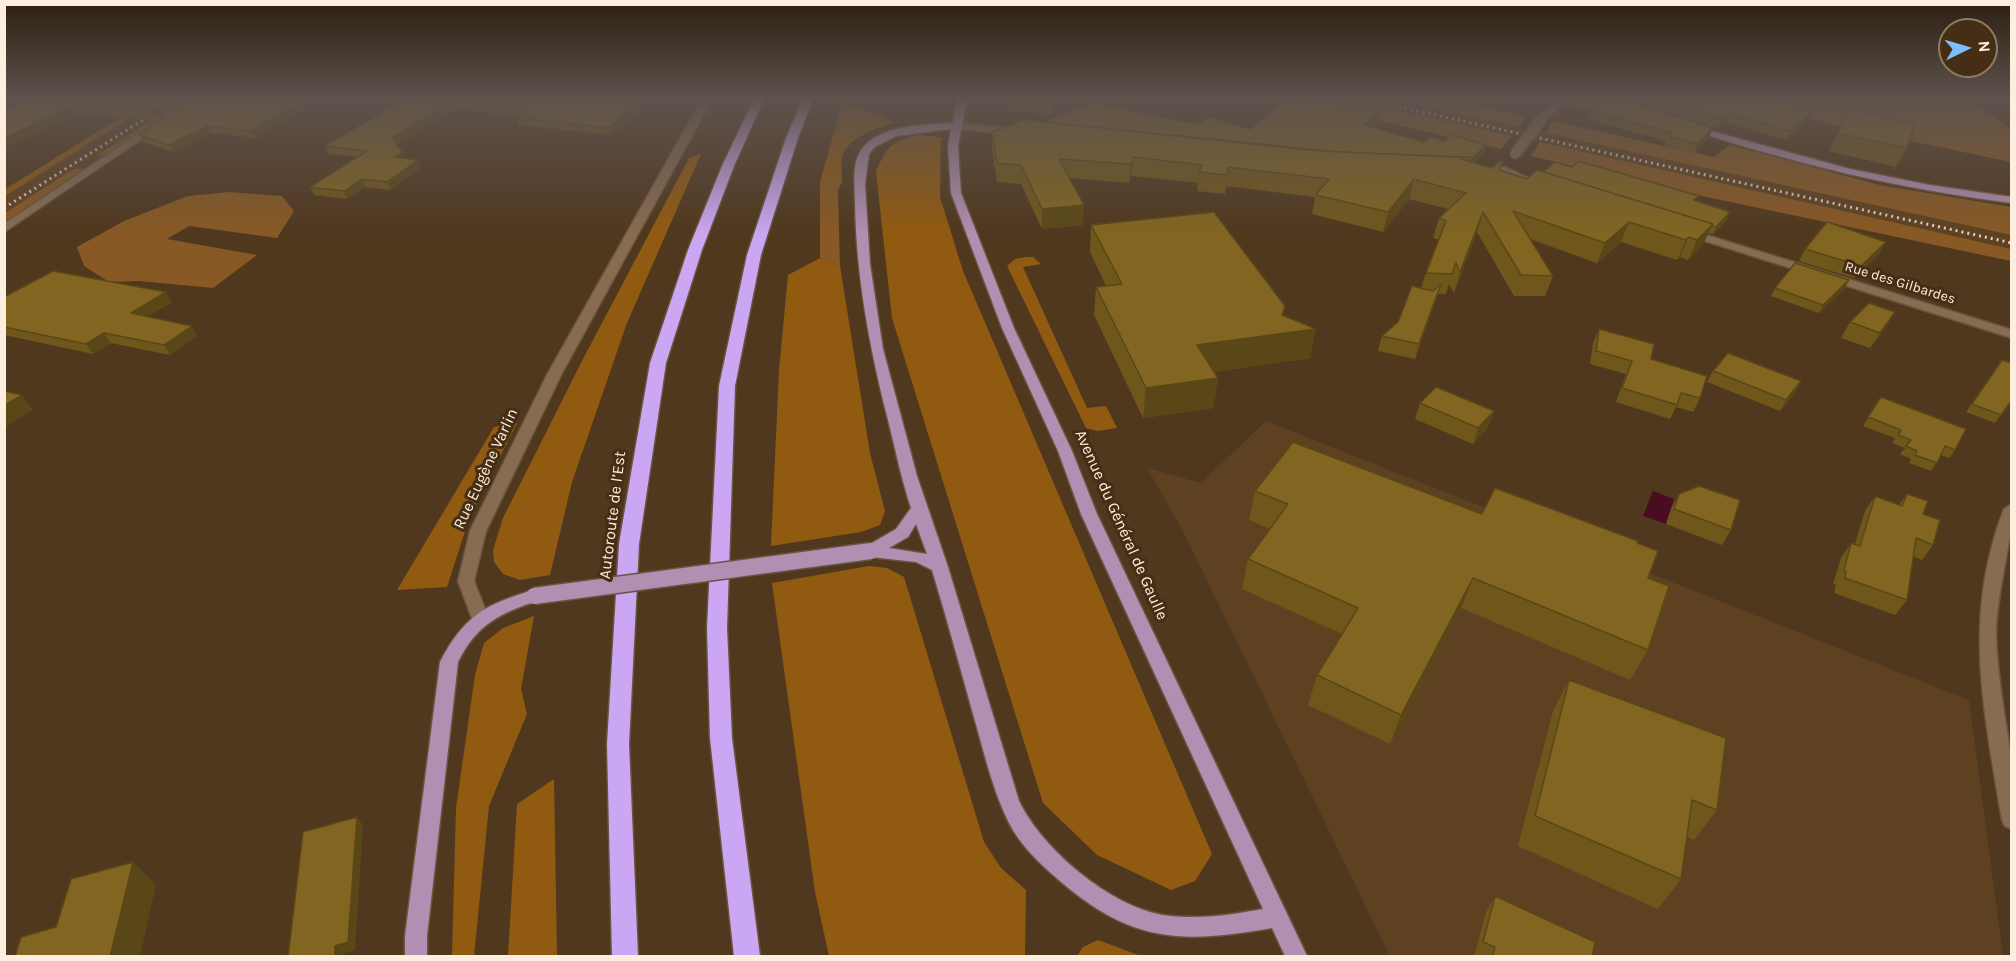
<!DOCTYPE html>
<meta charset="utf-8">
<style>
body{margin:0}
#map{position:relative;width:2016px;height:961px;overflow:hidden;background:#50381f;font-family:Karla,sans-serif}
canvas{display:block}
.frame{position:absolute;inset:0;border:6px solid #fdeedf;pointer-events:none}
.north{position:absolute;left:1938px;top:18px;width:60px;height:60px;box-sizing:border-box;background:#452e14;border:2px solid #8f7b65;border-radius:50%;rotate:85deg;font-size:16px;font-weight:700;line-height:24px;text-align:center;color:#fdeedf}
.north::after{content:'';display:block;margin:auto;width:21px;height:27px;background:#7cbef9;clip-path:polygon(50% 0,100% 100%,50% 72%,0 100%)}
</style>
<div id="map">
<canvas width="2016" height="961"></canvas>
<div class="frame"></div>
<div class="north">N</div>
</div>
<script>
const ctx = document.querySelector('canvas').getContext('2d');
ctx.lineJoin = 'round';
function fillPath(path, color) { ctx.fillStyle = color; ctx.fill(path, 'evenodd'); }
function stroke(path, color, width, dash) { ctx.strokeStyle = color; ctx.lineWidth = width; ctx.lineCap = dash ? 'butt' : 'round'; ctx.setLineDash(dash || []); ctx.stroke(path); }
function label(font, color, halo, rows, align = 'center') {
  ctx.font = font + ' Karla,sans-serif'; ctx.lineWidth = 6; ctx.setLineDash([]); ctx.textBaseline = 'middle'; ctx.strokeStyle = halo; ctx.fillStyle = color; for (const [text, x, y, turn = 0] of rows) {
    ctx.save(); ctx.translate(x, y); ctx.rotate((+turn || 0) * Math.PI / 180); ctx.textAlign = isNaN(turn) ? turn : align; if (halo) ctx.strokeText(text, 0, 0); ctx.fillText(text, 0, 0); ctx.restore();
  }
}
const built = new Path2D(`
 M149,99H191L5,225V190Z
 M1349,99H1393L2011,235V249Z
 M1266,421L1969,700L2003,956H1390L1182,529L1147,468L1201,483Z`);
const green = new Path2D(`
 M150,99H160L5,196L4,190Z
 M187,99H191L109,154L97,155Z
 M842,104L877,113L893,123C876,129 848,137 842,157C841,164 842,174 842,182H820Z
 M919,135L941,137L940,197L963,271L1212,854L1195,881L1171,890L1097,855L1043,803L892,318L876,172C887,145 891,142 919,135Z
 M701,154L627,323L572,482L550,575L520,580L503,574L494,562L493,550L503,518L583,359L689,158Z
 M1026,257H1033L1041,264L1023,267L1087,408L1106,406L1117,428L1098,431L1086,428L1007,266L1015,259Z
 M820,258L840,266L870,453L885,511L880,525L861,532L771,546L779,370L788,275Z
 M517,423L470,516L447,587L397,590L494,427Z
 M869,566L887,568L904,577L984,842L1001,868L1026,890L1025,956H829L815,892L772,583Z
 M534,616L521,689L527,714L489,806L474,956H452L456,808L475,675L484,643L503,628Z
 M554,779L557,956H508L517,804Z
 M1098,940L1141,956H1077L1083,947Z`);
const forest = new Path2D(`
 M1287,99H1349L1512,136L1501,149Z
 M1393,99H1452L1527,116L1518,127Z
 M1710,99H1934L1981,107L2011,130V162L1835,125L1752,102Z
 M1553,121L1714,157L1730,145L1880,185L2011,207V235L1546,133Z
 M1540,142L2011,249V261L1697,195L1531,156Z
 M90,168L5,225V213L73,169Z
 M820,182H842L838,190L840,266L820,258Z
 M229,192L282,196L294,211L277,238L189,226L167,239L257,255L213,288L139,281L109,282L84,266L77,247L124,221L188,196Z`);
const water = new Path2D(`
 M1653,491L1674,499L1666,524L1643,516Z`);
const minor = new Path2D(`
 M702,99H712L561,375L486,531L474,581L489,619L486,624L480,625L474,624L458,581L470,531L547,375Z
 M1558,99H1568L1544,122H1538V118Z
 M956,123L1018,129L1023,132L1018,135L953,128V124Z
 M153,124L161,126L4,232V224Z
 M1505,167L1539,183L1540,185L1535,188L1503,173L1481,174L1476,171L1481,168Z
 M1687,229L2012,330V338L1683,234V230Z
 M2012,504C2012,549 1996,591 1996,636C1997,678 2006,718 2011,760C2014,782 2012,806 2012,829L2005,826L2002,820C1984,710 1962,617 2004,509Z`);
const major = new Path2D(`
 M957,99H967L958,146L961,193L1014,328L1072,451L1097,514L1307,956H1285L1272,928C1182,944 1132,943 1060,881C1040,864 1021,846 1009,823C994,793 986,760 977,728C962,675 948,622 932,570L916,562L871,557L865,555L863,551L865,547L896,529L911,508C901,478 895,447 887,416C869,345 856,275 855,201C855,186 852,165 860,152C877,124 925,125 953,123ZM951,129L948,146L951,193L1002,328L1058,451L1081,514L1263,909C1230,915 1196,920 1163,915C1110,906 1042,849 1019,801L948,567L917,476L883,349L870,264L865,184L869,154L875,147L896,136ZM916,524L927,554L889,548L908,537Z
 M1689,125L1850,169L1930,185L2012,197V203C1901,189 1794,164 1689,129Z
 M534,590L540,592L542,596L540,600C500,613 477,624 458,662L427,936V956H405V936L440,662C464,616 485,604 534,590Z`);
const highway = new Path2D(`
 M754,99H764L734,166L702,250L666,363L639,544L629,744L638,956H612L607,744L619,544L650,363L688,250L722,166Z
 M803,99H813L798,138L761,255L735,386L727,628L732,738L760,956H734L710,738L707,628L719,386L747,255L786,138Z`);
const rail = new Path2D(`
 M1364,99L2012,243
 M4,208L176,99`);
const minorBridge = new Path2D(`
 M1515,154L1541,120`);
const majorBridge = new Path2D(`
 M534,596L871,551`);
const wall = new Path2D(`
 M30,99H187L156,119L76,114L4,147V110Z
 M321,99L255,138L212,133L173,152L143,142L139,135Z
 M405,99H654L611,135L519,125L517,117L519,116L455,109L396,145L404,158L421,168L390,190L365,187L347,199L314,195L310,187L358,157L328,154L325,146Z
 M1008,99H1058L1050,114L1005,110V104Z
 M1451,99H1466L1462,102Z
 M1473,99H1499L1492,104Z
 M1568,99H1623L1713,128L1709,137L1694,153L1664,145L1666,141L1589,120L1592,111L1566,104Z
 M1629,99H1769L1814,111L1810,120L1786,140L1723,122L1717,128Z
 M2005,99H2012V113Z
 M1849,109L1907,148L1896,167L1829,151Z
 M1175,120L1200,124L1250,129L1377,122L1370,127L1424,142L1444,141L1486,145L1484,154L1473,163L1527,179L1544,172L1697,201L1727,220L1713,234L1708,233L1704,243L1688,260L1680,257L1677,260L1621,242L1597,263L1530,239L1553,276L1545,296H1514L1477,232L1454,293L1449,284L1446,294H1438L1415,359L1378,351L1382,336L1398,322L1421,288L1426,273L1439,240L1433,238L1439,218L1448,209L1409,199L1383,232L1312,214L1315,197L1226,186L1225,194L1197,191L1198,183L1131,176L1129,183L1070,178L1083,225L1042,229L1021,184L997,182L992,150V132L1044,122Z
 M1091,225L1283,315L1310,358L1214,372L1218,378L1213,408L1143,418L1094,315L1096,287L1106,286L1090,252Z
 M1805,249L1879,254L1854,278L1799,261Z
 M1775,288H1845L1819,313L1771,296Z
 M4,297L172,302L148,316L197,336L170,355L111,343L93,354L4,335Z
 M1895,312L1886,327L1870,348L1841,338L1850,322Z
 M1599,329L1651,359L1700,398L1693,412L1676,407L1670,419L1616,402L1626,374L1590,364L1593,343Z
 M2002,360L2012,400L1995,423L1966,412Z
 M1713,371L1801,381L1795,392L1780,411L1707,382Z
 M1881,397L1955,450L1949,458L1941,455L1931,471L1909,463L1911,459L1900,454L1905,448L1892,443L1895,438L1863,426Z
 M1420,403L1494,411L1488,427L1473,444L1415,419Z
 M1255,491L1482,514L1637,543L1648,578V650L1630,680L1461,608L1390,744L1308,705L1317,675L1342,634L1242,589L1248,559L1270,529L1249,520Z
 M1679,494L1731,530L1722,545L1666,524L1671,509Z
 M1907,494L1923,514L1933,545L1922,560L1913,556L1907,600L1895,615L1834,593L1836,585L1833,584L1841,558L1851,543L1855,544L1865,511L1875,496L1899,505Z
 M1569,680L1717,810L1694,840L1687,837L1681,879L1658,909L1518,846L1553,711Z
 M1495,896L1592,957H1474L1486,912Z`);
const shadedWall = new Path2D(`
 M4,99H26L4,108Z
 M172,99H187L156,119L152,112Z
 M306,99H321L255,138L251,131Z
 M644,99H654L611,135L609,128Z
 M1055,99H1058L1050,114V107Z
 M1493,99H1499L1492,104Z
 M452,102L455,109L395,145L392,138Z
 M71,107L76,114L4,147V138Z
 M1814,111L1810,120L1786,140L1790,131Z
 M1379,113L1377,122L1362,133L1364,125Z
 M1727,113L1723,122L1717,128L1721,119Z
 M208,126L212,133L173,152L169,145Z
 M1713,128L1709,137L1694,153L1698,144Z
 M1486,145L1484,154L1470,165L1473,157Z
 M402,152L405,160L395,157Z
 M1133,157L1131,176L1129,183L1131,164Z
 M418,160L421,168L390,190L387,182Z
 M362,179L365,187L347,199L344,191Z
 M1414,179L1409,199L1383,232L1388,212Z
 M1084,205L1083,225L1042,229V209Z
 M1483,212L1477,232L1454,293L1460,272Z
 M1730,212L1727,220L1713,234L1716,227Z
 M1629,222L1621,242L1597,263L1605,243Z
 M1713,224L1704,243L1688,260L1697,240Z
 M1689,237L1680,257L1677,260L1686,240Z
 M1886,242L1879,254L1854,278L1861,266Z
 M1849,280L1845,288L1819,313L1823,305Z
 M1441,284L1436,300L1415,359L1419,344Z
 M166,292L172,302L137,323L131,313Z
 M1285,306L1280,334L1316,329L1310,358L1193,375L1197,345L1282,315Z
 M1895,312L1886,327L1870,348L1880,333Z
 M192,326L197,336L170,355L164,345Z
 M104,333L111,343L93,354L86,344Z
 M1218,378L1213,408L1143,418L1146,388Z
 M1801,381L1795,392L1780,411L1786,400Z
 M22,395L33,410L4,428V406Z
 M1494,411L1488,427L1473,444L1478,428Z
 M1473,578L1461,608L1390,744L1401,715Z
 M357,817L363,825L355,950L342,954V957H335V946Z
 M133,862L156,885L140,957H110Z`);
const building = new Path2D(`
 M30,99H172L152,112L71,107L4,138V110Z
 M190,99H306L251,131L208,126L169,145L139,135Z
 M405,99H644L609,128L517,117L529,110L452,102L392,138L402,152L395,157L418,160L387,182L362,179L344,191L310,187L367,151L325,146Z
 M1008,99H1055L1050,107L1005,104Z
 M1288,99H1310L1379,113L1364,125L1424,142L1430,137L1444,141L1452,135L1486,145L1473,157H1456L1340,152L1318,150L1044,122L1095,102L1175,120L1200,124L1208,117L1250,129Z
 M1582,99H1623L1713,128L1698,144L1668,136L1671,133L1593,111L1602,104Z
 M1660,99H1769L1814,111L1790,131L1727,113L1721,119Z
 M1849,109L1915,124L1907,148L1838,133Z
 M1024,120L1319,151L1462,157L1461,159L1492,168L1504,158L1499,170L1527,179L1537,170L1713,224L1697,240L1689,237L1686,240L1629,222L1605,243L1513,211L1553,276L1521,275L1483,212L1460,272L1456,263L1452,274L1426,273L1446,221L1439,218L1466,193L1414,179L1388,212L1316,195L1329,179L1228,167L1227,175L1199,172L1202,165L1133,157L1131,164L1059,159L1084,205L1042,209L1021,165L997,163L992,132Z
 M1579,161L1699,196L1694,200L1730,212L1716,227L1712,226L1713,224L1544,172L1554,162L1572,167Z
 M1214,212L1285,306L1282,315L1316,329L1197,345L1218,378L1146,388L1096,287L1122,284L1091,225Z
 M1827,222L1886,242L1861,266L1805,249Z
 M1795,263L1849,280L1823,305L1775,288Z
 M53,271L166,292L131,313L192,326L164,345L104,333L86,344L4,327V297Z
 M1441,284L1419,344L1382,336L1398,322L1412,286L1433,291Z
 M1869,303L1895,312L1880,333L1850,322Z
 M1599,329L1654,344L1651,359L1707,376L1700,398L1681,393L1677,405L1622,388L1632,361L1596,351Z
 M1728,353L1801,381L1786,400L1713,371Z
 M2002,360L2012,363V400L2001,415L1972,404Z
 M1436,387L1494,411L1478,428L1420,403Z
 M4,391L22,395L4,406Z
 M1881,397L1966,429L1955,450L1945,446L1937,463L1915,455L1917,451L1906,446L1911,440L1898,435L1901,430L1868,417Z
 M1293,442L1482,514L1495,488L1638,541L1637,543L1658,551L1648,578L1669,586L1648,650L1473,578L1401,715L1317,675L1358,608L1248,559L1288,504L1255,491Z
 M1699,486L1740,500L1731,530L1674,509L1679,494Z
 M1907,494L1928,501L1923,514L1940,520L1933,545L1916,538L1907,600L1845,578L1846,571L1844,570L1851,543L1860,546L1875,496L1902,506Z
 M1569,680L1726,738L1717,810L1692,800L1681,879L1535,816Z
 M357,817L348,942L335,946V957H288L303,832Z
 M133,862L110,957H15L21,937L56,927L71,879Z
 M1495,896L1595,942L1592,957H1492L1495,947L1483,942Z`);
const farStreetnames = [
 ["Rue des Gilbardes",1900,283,17]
];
const streetNames = [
 ["Rue Eugène Varlin",486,469,-65],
 ["Autoroute de l’Est",613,515,-83],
 ["Avenue du Général de Gaulle",1121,525,66]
];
fillPath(built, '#5e4121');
fillPath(green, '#915a11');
fillPath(forest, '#885924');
fillPath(water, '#490c20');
stroke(minor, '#69553e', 3);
stroke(major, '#69553e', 3);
stroke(highway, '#69553e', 3);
fillPath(minor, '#876c52');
fillPath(major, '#b08fb2');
fillPath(highway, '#cba6f2');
stroke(rail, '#e2d1c1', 3, [2, 4]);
stroke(minorBridge, '#69553e', 13, []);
stroke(majorBridge, '#69553e', 19, []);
stroke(minorBridge, '#876c52', 10);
stroke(majorBridge, '#b08fb2', 16);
fillPath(wall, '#6f571c');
fillPath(shadedWall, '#5a4717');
fillPath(building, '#816521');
stroke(building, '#5a4717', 1.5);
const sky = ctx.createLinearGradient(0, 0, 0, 234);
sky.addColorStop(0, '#2c1f11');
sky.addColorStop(0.42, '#5e534d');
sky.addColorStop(1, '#5e534d00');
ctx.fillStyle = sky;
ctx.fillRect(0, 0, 2016, 234);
label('14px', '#fdeedf', '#452e14', farStreetnames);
label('16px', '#fdeedf', '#452e14', streetNames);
</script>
